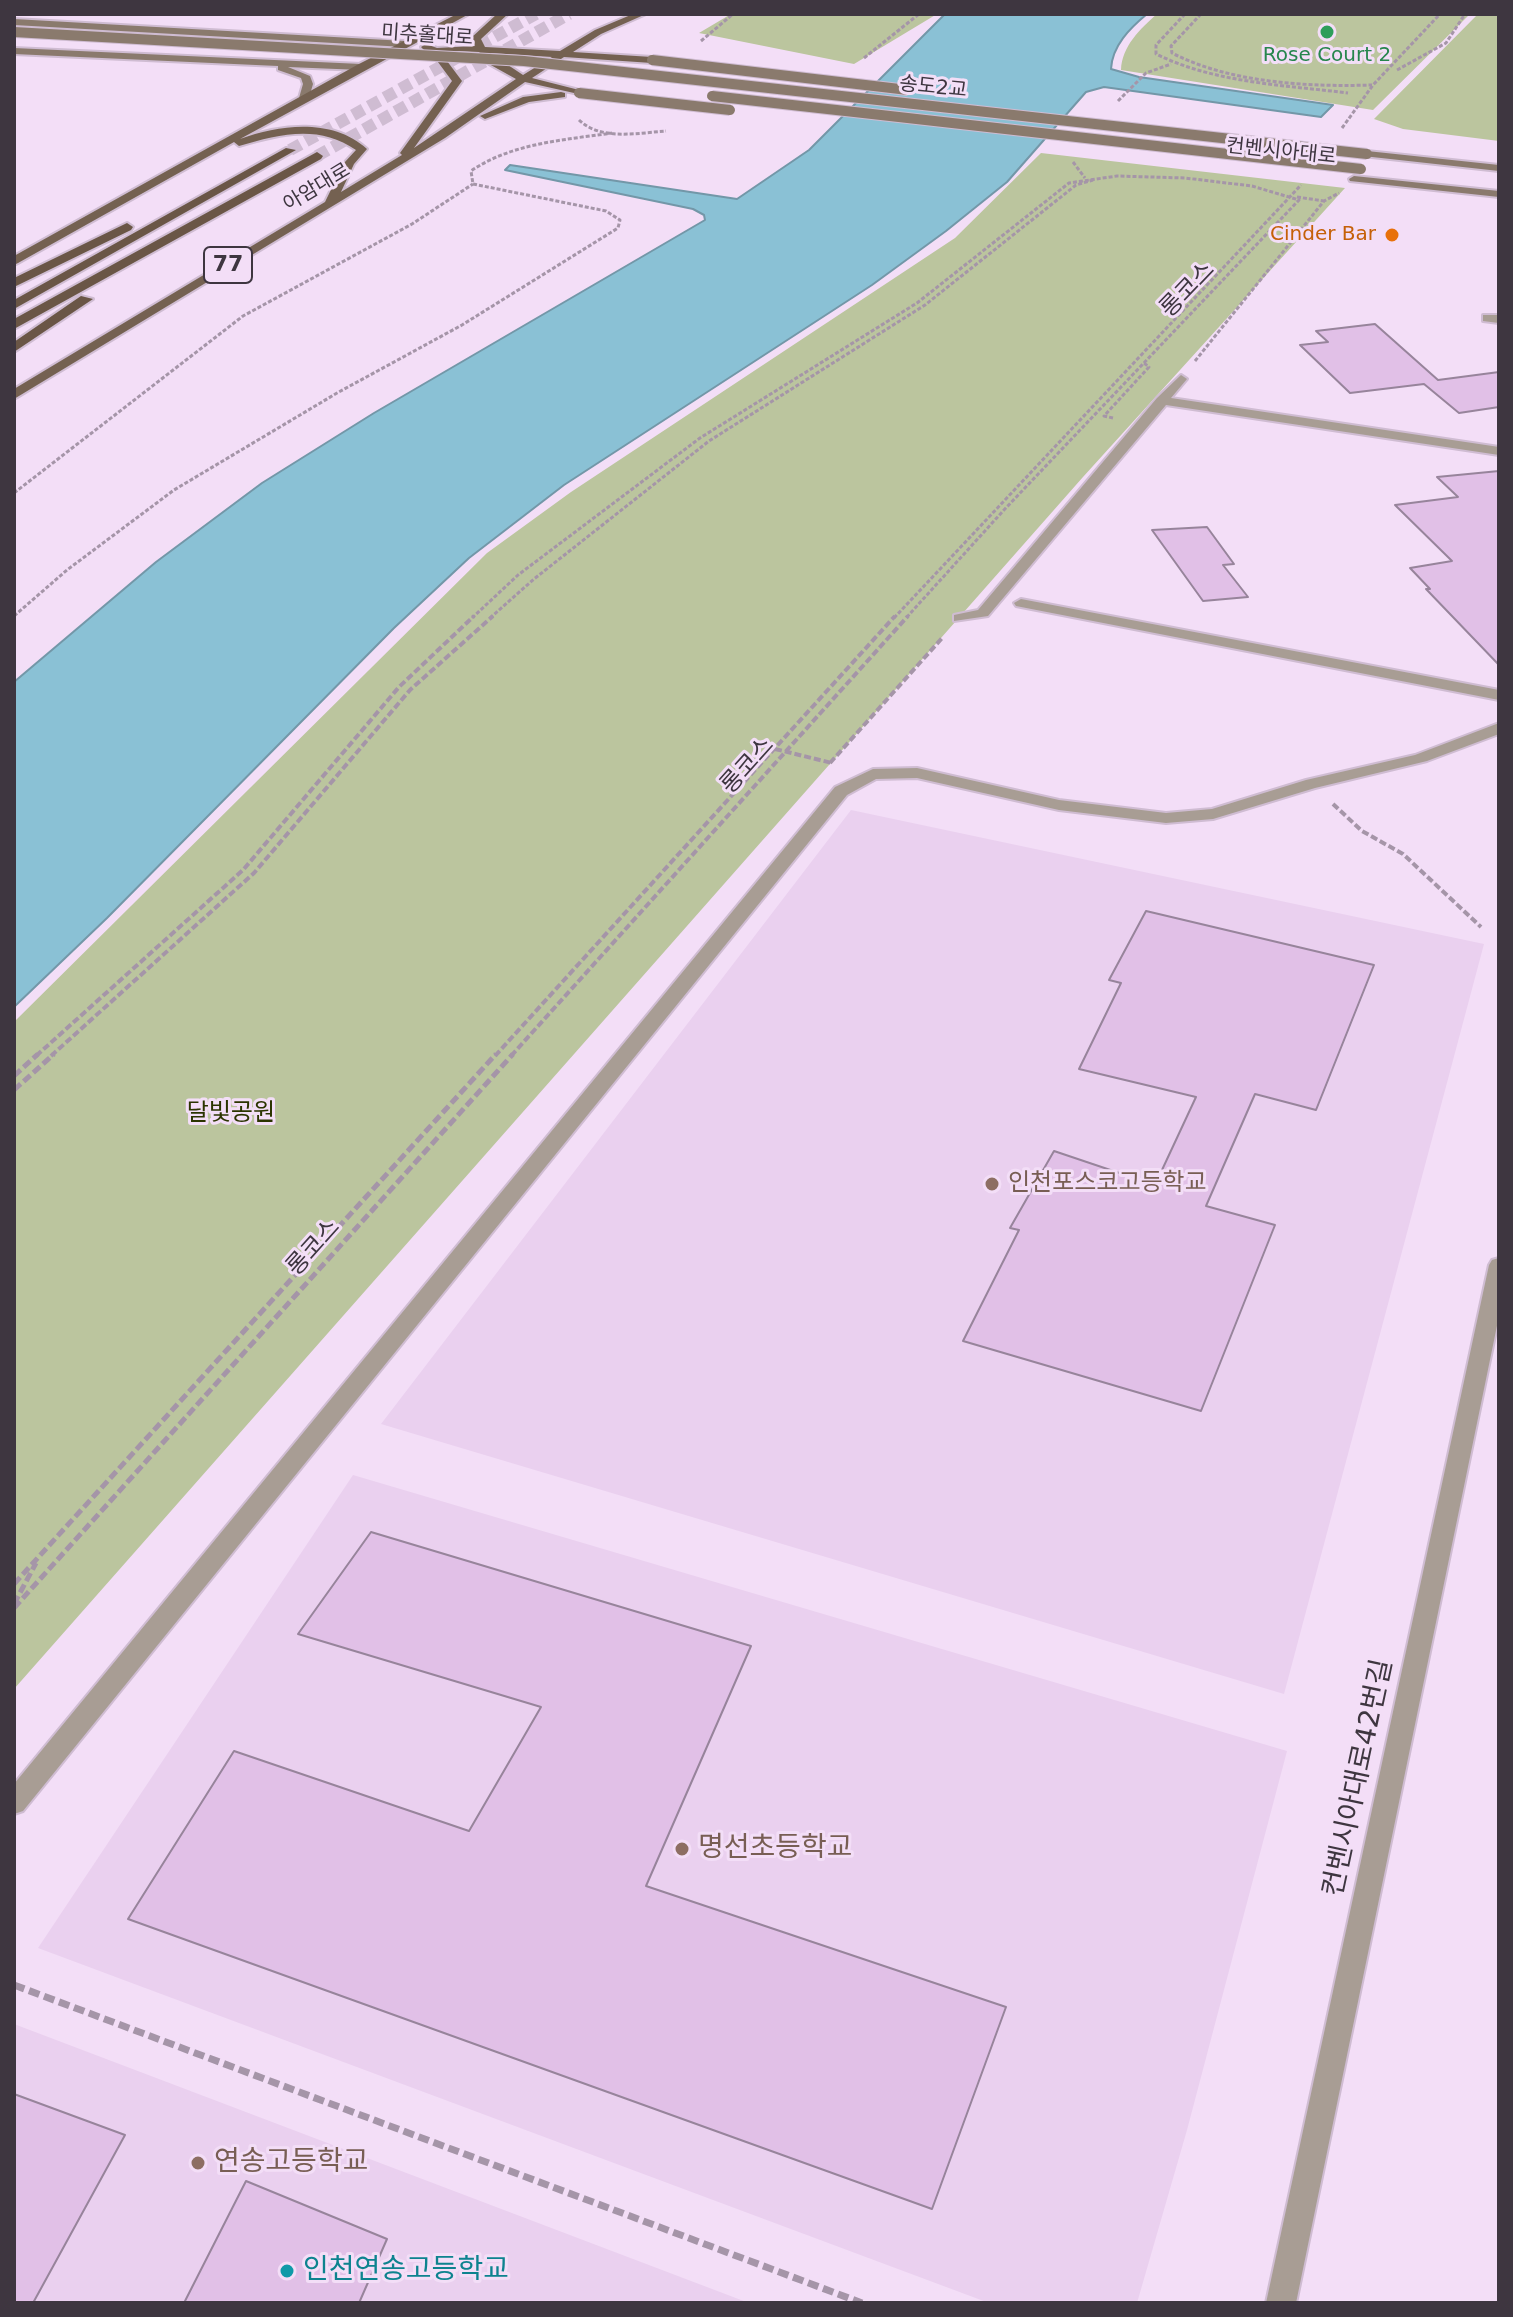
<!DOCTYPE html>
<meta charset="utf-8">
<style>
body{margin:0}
#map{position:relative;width:1513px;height:2317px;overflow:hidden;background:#f3def7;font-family:"DejaVu Sans",sans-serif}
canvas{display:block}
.frame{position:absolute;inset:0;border:16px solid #3e3640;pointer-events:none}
</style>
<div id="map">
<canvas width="1513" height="2317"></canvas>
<div class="frame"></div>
</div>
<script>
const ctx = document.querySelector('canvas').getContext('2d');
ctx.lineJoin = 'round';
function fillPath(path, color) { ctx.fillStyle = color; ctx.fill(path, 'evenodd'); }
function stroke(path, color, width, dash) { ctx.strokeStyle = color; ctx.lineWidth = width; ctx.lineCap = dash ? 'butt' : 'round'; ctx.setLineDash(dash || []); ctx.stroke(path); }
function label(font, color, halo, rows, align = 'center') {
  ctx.font = font + ' "DejaVu Sans","Noto Sans KR",sans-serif'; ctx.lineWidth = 6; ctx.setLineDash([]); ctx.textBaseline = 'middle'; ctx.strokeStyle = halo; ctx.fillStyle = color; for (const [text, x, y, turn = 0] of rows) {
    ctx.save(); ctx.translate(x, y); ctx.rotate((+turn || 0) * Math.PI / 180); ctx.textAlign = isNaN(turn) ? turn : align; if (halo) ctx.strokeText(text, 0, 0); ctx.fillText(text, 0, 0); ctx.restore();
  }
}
const built = new Path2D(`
 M851,810L1484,944L1284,1694L381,1424Z
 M353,1475L1287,1751L1187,2130L1137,2303H989L38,1948Z
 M14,2024L749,2303H14Z`);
const green = new Path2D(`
 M731,14H937L854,64L699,33Z
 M1157,14H1470L1373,110L1121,70C1122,46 1140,29 1157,14Z
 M1478,14H1499V141L1403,129L1374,119Z
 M1041,153L1345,188L1083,477L14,1689V1022L487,553L571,492L955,238Z`);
const water = new Path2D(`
 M945,14H1147C1130,28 1112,46 1111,69L1139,77L1333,105L1321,117L1104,87L1086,92L1007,182L946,231L872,285L564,485L469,558L394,628L107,918L14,1007V682L156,562L262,483L374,413L705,220L704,215L693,209L505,170L510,165L737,199L809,150Z`);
const building = new Path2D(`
 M1375,324L1438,380L1499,372V407L1459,413L1424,384L1350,393L1300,345L1328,342L1316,331Z
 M1499,471V665L1426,589H1430L1410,568L1452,561L1395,505L1458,497L1437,477Z
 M1207,527L1234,564L1223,565L1248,597L1203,601L1152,530Z
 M1146,911L1374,965L1316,1110L1255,1094L1206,1206L1275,1225L1201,1411L963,1341L1019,1230L1010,1228L1054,1151L1155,1185L1196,1097L1079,1069L1121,983L1109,980Z
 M371,1532L751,1646L646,1886L1006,2007L932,2209L128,1919L234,1751L469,1831L541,1707L298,1634Z
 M14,2094L125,2135L33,2303H14Z
 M246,2181L387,2239L359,2303H184Z`);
const trunkTunnel = new Path2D(`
 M290,150L536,14
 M317,156L569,14`);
const pathFar3 = new Path2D(`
 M1185,14L1156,45V54C1215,83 1284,85 1348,93
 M1201,14L1171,46L1172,53C1230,83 1308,87 1372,85
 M701,41L733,14
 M864,58L919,14
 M1397,70L1446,43L1465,14
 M1118,101L1146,73L1171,64
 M579,120C601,141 638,133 666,131
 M1342,128L1373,85L1440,14
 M1073,162L1085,178
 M1297,197L1324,201
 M1195,361L1324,201L1339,193
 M1113,418L1104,416L1149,367L1144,363
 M14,493L243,316L412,224L473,184
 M14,616L67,570L174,490L337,393L462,325L618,228L620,220L606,211L473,184L471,171C512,143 564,140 612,133
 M472,618L518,575L700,438L917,303L1069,183L1117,176L1185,178L1252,186L1299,200L1003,511L906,618
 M490,618L534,579L709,441L925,305L1076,185L1093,180
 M894,618L1301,185`);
const pathFar2 = new Path2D(`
 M775,749L832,763
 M830,763L943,637
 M1333,804L1362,831L1403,854L1481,927
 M36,1056L243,870L399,687L474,616
 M51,1056L254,873L410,690L493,616
 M495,1056L895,616
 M511,1056L908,616`);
const pathFar1 = new Path2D(`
 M14,1076L38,1054
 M14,1090L54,1054
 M14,1584L496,1054
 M14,1604L36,1563
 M14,1608L513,1054`);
const path = new Path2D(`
 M14,1985L862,2303`);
const pedestrian = new Path2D(`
 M1181,375L1187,379L1171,398L1499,447V455L1166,405L988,616L954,621V615L978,610L1157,398Z
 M1499,723V734L1427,761L1315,788L1213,819L1166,823L1059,810L917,778L876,779L847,795L23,1811L14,1814V1784L835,787L873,769L917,768L1059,800L1166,813L1212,809L1306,780L1415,755Z`);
const minor = new Path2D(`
 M1483,315H1499V323L1483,321Z`);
const tertiary = new Path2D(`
 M1021,599L1499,690V700L1016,606L1014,603Z
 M1499,1258V1316L1296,2303H1266L1489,1265L1492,1260Z`);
const secondary = new Path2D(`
 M14,19L405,41L410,44L405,47L14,25Z
 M14,48L361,64L366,67L361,70L288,67L310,76L313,84L309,98L304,101L299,98L303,84L301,78L278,70V66L14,54Z
 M1367,151L1499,165V171L1363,156L1362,154Z
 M1354,176L1499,191V197L1350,181L1349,179Z`);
const primary = new Path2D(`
 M457,14H469L240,139C281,124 333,118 367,149L354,164L341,192L402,155L400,153L452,81L432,54L404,58L401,53L424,50L421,47L426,44L437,48L475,46L471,38L497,14H508L481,39L485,47L560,51L595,30L633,14H646L601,34L573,52L652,57L657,60L652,63L564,57L532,78L583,91V95L525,82L445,138L14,399V389L325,202L344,163L356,150C319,124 279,134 239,146L234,142L18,263L14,265V256L357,65ZM459,51L479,52L489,64L516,79L414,148L462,81L441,53ZM490,53L552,57L523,75Z
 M561,92L565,93V97L529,102L485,119L480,116L523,97Z`);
const trunk = new Path2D(`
 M286,148L296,150L14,309V300Z
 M317,152L323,156L321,159L14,329V319Z
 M127,223L133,227L131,230L14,287V278Z
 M81,296L93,299L14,352V342Z`);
const secondaryBridge = new Path2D(`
 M14,32L524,61L1367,154
 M652,60L908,90
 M579,93L730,110
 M712,96L1361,169`);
const markers = [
 [1327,32,8,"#2e9e5b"],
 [1392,235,8,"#e8710a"],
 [992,1184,8,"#8d6e63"],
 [682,1849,8,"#8d6e63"],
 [198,2163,8,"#8d6e63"],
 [287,2271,8,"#0f9aa8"]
];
const farStreetnames = [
 ["미추홀대로",427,36,4],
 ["송도2교",933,88,6],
 ["컨벤시아대로",1281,152,6],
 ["아암대로",317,188,-31]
];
const farLeisurenames = [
 ["Rose Court 2",1327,56]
];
const farFoodnames = [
 ["Cinder Bar",1376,235]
];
const shields = [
 [228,265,48]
];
const shieldNames = [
 ["77",228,265]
];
const streetNames = [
 ["롱코스",1188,290,-46],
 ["롱코스",748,766,-48],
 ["롱코스",314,1248,-48]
];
const parkNames = [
 ["달빛공원",231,1114]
];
const educationNames = [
 ["인천포스코고등학교",1008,1184]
];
const nearStreetnames = [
 ["컨벤시아대로42번길",1359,1778,-78]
];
const nearEducationnames = [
 ["명선초등학교",698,1849],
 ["연송고등학교",214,2163]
];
const nearCulturenames = [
 ["인천연송고등학교",303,2271]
];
fillPath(built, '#ead0ef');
fillPath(green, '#bbc59e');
fillPath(water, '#8ac1d5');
stroke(water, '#7397a8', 2);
fillPath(building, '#e1c0e7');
stroke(building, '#97849b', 2);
stroke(trunkTunnel, '#cfbcd2', 12, [12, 6]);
stroke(pedestrian, '#cfbcd2', 4);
stroke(minor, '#cfbcd2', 4);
stroke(tertiary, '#cfbcd2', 4);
stroke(secondary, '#cfbcd2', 4);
stroke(primary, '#cfbcd2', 4);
stroke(trunk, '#cfbcd2', 4);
stroke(pathFar3, '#a595a8', 3, [4, 2]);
stroke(pathFar2, '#a595a8', 4, [7, 3]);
stroke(pathFar1, '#a595a8', 5, [9, 4]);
stroke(path, '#a595a8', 7, [11, 5]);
fillPath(pedestrian, '#a89d94');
fillPath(minor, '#a89d94');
fillPath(tertiary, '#a89d94');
fillPath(secondary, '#8a7a6d');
fillPath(primary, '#746151');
fillPath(trunk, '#6a5646');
stroke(secondaryBridge, '#cfbcd2', 12, []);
stroke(secondaryBridge, '#8a7a6d', 10);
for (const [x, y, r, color] of markers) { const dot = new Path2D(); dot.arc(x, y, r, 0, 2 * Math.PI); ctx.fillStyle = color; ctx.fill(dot); stroke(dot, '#f3def7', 3); }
label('20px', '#3e3640', '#f3def7', farStreetnames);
label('20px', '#27864d', '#f3def7', farLeisurenames);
label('20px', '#c56008', '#f3def7', farFoodnames, 'right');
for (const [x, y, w] of shields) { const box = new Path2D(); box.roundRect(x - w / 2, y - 18, w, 36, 6); ctx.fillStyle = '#f3def7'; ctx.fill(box); stroke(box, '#3e3640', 2); }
label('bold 22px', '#3e3640', null, shieldNames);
label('24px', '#3e3640', '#f3def7', streetNames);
label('24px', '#2b3400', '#f3def7', parkNames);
label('24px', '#785e54', '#f3def7', educationNames, 'left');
label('28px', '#3e3640', '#f3def7', nearStreetnames);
label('28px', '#785e54', '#f3def7', nearEducationnames, 'left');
label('28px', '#0d838f', '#f3def7', nearCulturenames, 'left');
</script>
